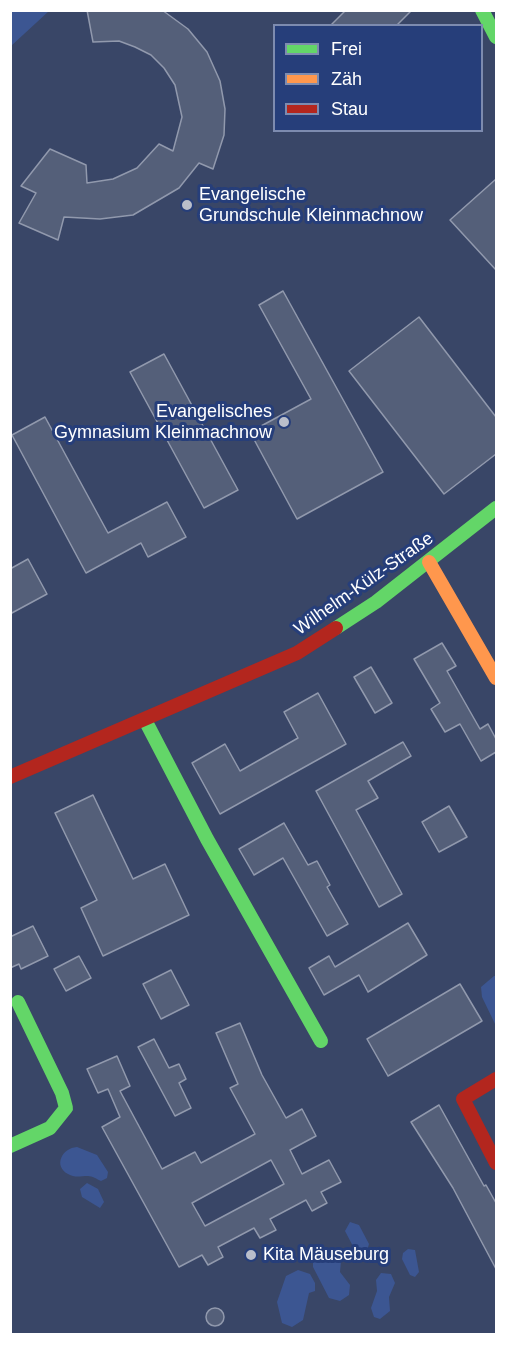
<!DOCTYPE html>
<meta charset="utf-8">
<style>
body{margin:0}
#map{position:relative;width:507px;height:1345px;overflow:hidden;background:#394667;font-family:Helvetica,sans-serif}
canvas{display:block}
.frame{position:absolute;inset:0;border:12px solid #fff;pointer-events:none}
.legend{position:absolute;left:273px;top:24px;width:210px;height:108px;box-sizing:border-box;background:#263e7a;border:2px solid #7d8baf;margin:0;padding:8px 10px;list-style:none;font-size:18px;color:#fff}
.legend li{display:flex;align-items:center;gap:12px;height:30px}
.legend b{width:30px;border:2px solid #7d8baf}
</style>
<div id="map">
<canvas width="507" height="1345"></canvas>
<div class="frame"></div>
<ul class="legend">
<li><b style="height:8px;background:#63d668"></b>Frei</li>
<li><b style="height:8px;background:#ff974d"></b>Zäh</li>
<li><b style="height:8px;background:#b3261e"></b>Stau</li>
</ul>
</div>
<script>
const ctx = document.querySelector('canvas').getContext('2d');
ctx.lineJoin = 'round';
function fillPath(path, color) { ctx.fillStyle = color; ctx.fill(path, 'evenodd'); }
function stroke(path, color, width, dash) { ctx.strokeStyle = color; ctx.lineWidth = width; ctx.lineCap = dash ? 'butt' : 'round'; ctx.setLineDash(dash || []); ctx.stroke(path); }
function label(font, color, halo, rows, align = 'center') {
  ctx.font = font + ' Helvetica,sans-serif'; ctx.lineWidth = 6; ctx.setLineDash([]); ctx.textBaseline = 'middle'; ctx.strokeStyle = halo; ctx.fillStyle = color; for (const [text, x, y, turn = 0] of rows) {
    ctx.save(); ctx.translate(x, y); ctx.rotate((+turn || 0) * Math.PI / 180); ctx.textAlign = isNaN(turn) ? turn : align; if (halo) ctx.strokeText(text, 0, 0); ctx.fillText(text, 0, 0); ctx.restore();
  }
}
const green = new Path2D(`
 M11,10H49V11L11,46Z
 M494,976H496V1026L482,997L481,987Z
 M77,1147L97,1155L108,1172L107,1178L101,1181C97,1179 92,1176 88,1176C80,1176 75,1178 68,1174C53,1166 62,1148 77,1147Z
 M87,1183L98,1189L104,1202L100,1208L82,1197L80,1189Z
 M350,1222L359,1225L369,1244L367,1251L363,1254L356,1252L345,1231Z
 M325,1247L337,1252L341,1261L340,1272L350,1285L349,1295L340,1301L329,1298L313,1267V1256Z
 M408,1249L415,1250L419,1272L415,1277L410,1275L402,1259L403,1253Z
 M298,1270L310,1274L315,1283V1291L309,1293L303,1320L292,1327L282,1323L277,1302L286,1276Z
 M381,1273L391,1274L395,1283L389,1297L390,1311L380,1319L374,1317L371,1308L377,1291L376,1280Z`);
const building = new Path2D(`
 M87,10H162L188,29L207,52L220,81L225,109L224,135L213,169L199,163L179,188L133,215L100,219L64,217L58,240L19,223L36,193L21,186L50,149L86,165L87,183L113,179L137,168L159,144L173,151L182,117L175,85L164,68L151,55L135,47L119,41L93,42Z
 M346,10H412L396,26H330Z
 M496,179V270L450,220Z
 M283,291L383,472L297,519L250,432L311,399L259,305Z
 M419,317L496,417V454L444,494L349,371Z
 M164,354L238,490L204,508L130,372Z
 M45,417L108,533L167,502L186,537L148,557L141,543L86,573L12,435Z
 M28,559L47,594L10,614V569Z
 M442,643L456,666L447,671L480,729L488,724L496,739V752L481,761L460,724L445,732L431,709L440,703L414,659Z
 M371,667L392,703L375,713L354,677Z
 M318,693L346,744L220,814L192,763L225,744L240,771L298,738L284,712Z
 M403,742L411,756L368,781L378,798L356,810L402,894L379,907L316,791Z
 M93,795L133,879L165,864L189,915L103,956L81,908L97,900L55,813Z
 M449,806L467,837L439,852L422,822Z
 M284,823L308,865L317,861L330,885L327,887L348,924L327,936L283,858L254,875L239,849Z
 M408,923L427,955L368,992L359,975L324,995L309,968L329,956L335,967Z
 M33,926L48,956L21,969L19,964L10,968V937Z
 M79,956L91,978L66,991L54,969Z
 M171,970L189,1005L161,1019L143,984Z
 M460,984L482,1021L388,1076L367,1039Z
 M240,1023L262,1075L286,1118L302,1109L316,1136L290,1150L302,1174L329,1160L341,1182L321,1192L327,1203L312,1211L306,1200L270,1219L276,1230L260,1238L254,1228L218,1247L223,1257L208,1265L202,1255L179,1267L102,1127L120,1117L108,1089L98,1093L87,1069L117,1056L130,1086L120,1091L162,1169L195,1152L201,1163L255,1134L230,1088L238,1084L216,1033ZM271,1160L284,1184L205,1226L192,1203Z
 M154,1039L169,1068L179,1064L186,1079L179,1083L191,1108L175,1116L138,1047Z
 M439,1105L484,1186L486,1185L496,1203V1269L453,1188L411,1122Z
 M206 1317a9 9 0 1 1 18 0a9 9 0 1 1-18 0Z`);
const fast = new Path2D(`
 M482,10L496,37
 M336,628L376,602L496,508
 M145,720L207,839L321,1041
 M10,1146L50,1128L66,1108L62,1093L18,1002`);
const slow = new Path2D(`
 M429,562L496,678`);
const jam = new Path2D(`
 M10,777L297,653L336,628
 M496,1079L463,1099L496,1163`);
const markers = [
 [187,205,6,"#babeca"],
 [284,422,6,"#babeca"],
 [251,1255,6,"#babeca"]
];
const poiNames = [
 ["Evangelische",199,195],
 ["Grundschule Kleinmachnow",199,216],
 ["Evangelisches",272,412,"right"],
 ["Gymnasium Kleinmachnow",272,433,"right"],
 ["Kita Mäuseburg",263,1255]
];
const streetNames = [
 ["Wilhelm-Külz-Straße",364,584,-35]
];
fillPath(green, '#3c5692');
fillPath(building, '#545f79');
stroke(building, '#9199ad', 1.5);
stroke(fast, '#63d668', 14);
stroke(slow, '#ff974d', 14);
stroke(jam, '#b3261e', 14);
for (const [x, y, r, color] of markers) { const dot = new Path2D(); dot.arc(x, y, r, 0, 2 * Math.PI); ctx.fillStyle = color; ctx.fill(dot); stroke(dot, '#263e7a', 2); }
label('18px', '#fff', '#263e7a', poiNames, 'left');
label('18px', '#fff', '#263e7a', streetNames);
</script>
